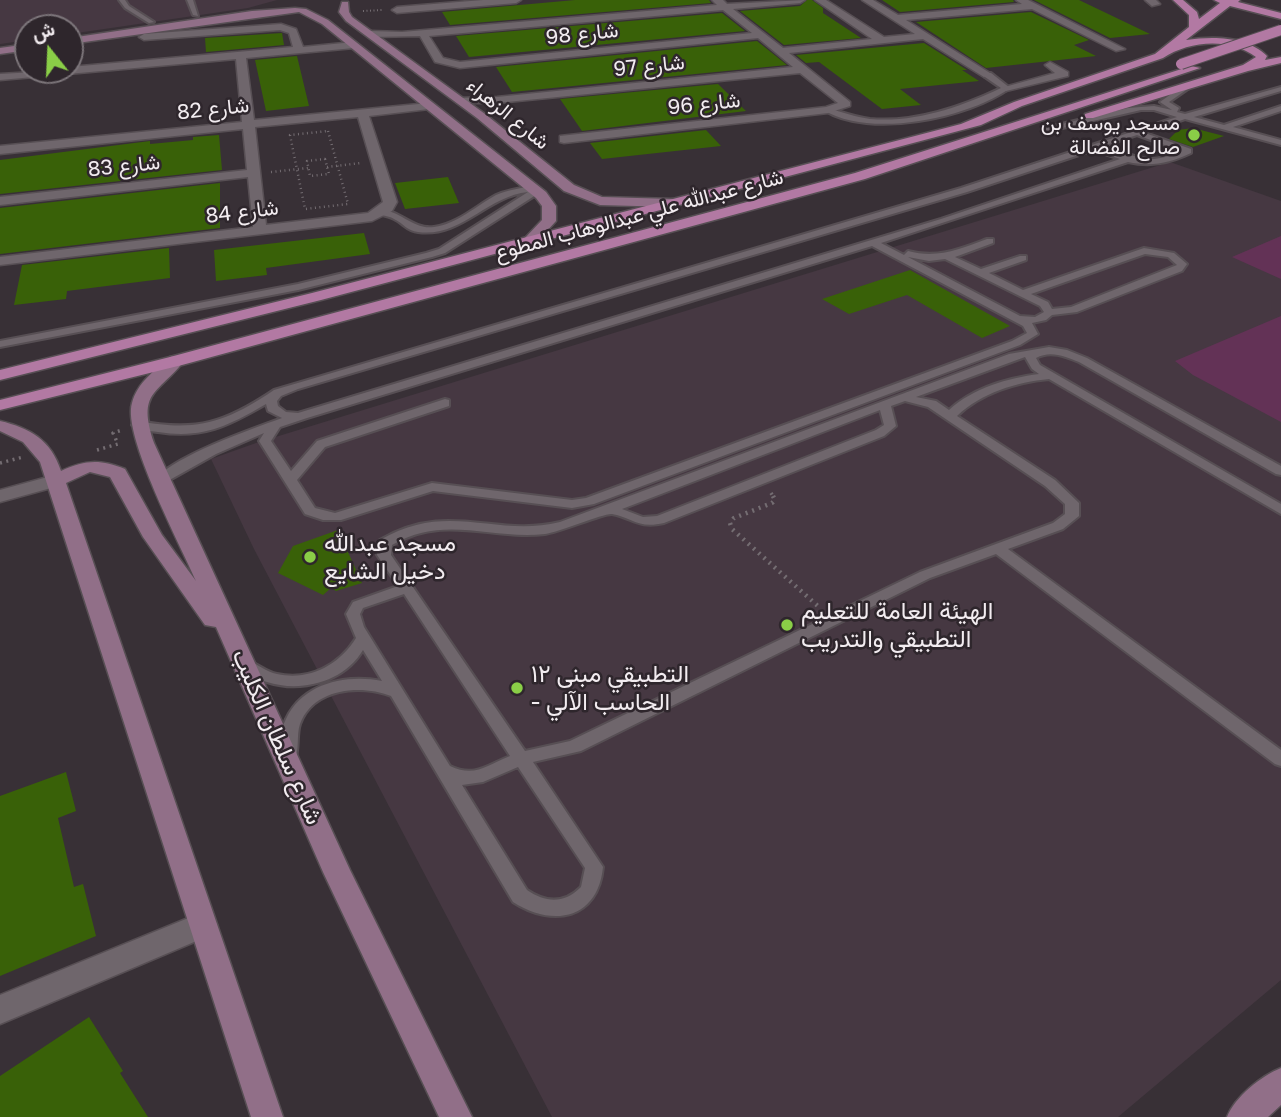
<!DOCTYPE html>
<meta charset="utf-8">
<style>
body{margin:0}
#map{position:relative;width:1281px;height:1117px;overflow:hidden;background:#383036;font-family:"Golos Text",Vazirmatn,sans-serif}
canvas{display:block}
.north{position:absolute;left:14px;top:14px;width:70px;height:70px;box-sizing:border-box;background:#2e262c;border:2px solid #7c757a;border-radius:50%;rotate:342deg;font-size:19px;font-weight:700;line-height:28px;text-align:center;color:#f2ecf0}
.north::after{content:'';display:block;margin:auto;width:24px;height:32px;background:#8ace47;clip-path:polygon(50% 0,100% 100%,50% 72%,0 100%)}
</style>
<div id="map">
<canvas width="1281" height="1117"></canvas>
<div class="north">ش</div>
</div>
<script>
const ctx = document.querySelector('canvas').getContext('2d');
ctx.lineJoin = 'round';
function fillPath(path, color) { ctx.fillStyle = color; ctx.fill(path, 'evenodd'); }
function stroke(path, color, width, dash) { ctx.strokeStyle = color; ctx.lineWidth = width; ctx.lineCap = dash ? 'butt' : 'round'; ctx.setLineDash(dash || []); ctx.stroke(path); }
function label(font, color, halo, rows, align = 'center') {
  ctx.font = font + ' "Golos Text",Vazirmatn,sans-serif'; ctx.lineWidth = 5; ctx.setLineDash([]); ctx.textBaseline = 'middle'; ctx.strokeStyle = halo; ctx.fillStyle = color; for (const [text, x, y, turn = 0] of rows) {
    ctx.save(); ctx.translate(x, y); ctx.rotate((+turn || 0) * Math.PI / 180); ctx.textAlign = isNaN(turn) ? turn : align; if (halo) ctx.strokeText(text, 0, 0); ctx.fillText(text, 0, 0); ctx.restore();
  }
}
const built = new Path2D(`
 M0,0H277L248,8L70,34V28H28V40L0,44Z
 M1170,162L1281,201V980L1118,1117H552L254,549L211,459L256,443Z`);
const green = new Path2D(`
 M1281,236V279L1232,257Z
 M1281,316V422L1193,375L1175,361Z`);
const building = new Path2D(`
 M575,0H709L711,3L450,25L442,12Z
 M807,0H812L823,8V13L861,38L784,45L740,11L800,6Z
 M882,0H1013L1014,2L900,12Z
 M1034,0H1079L1150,34L1110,38Z
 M1031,12L1089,40L1074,45L1096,56L986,68L916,22Z
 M722,13L745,31L469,57L456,36Z
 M282,33L284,45L206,52L205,38Z
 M757,41L787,65L512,92L496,67Z
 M924,43L967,70H962L979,81L900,89L921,105L882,109L819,62L806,63L796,55Z
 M297,56L309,106L266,111L255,60Z
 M718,84L746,111L582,131L560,99Z
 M1193,128L1224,136L1193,147L1169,139L1178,130Z
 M706,130L721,146L602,159L590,143Z
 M219,135L222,170L0,194V160L150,141V144L193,140V137Z
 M448,177L459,203L405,209L395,183Z
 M220,183V228L0,254V208Z
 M364,233L370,254L266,268L267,275L216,281L214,250Z
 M169,248L170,278L67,291L66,299L14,305L22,265Z
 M910,270L1010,326L982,338L907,295L849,314L822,299Z
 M338,530L362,583L336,591L331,588L323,595L278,573L293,546Z
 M66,772L76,811L58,818L74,887L83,884L96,936L0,976V796Z
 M89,1017L123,1071L120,1073L148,1117H0V1076Z`);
const pathFar3 = new Path2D(`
 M363,11L382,10`);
const pathFar2 = new Path2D(`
 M328,131L348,204L305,209L290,135Z
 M325,159L329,174L310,176L307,161Z
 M327,167L361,163
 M271,172L308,168`);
const pathFar1 = new Path2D(`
 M97,450L118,444L113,433L122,430
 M0,463L23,457
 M771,493L774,498`);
const path = new Path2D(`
 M773,496L775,500L772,503L734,518L730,523L732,529L820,608`);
const lane = new Path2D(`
 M119,0H125L129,6L154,22L149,23L125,8Z
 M187,0H193L198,16L193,15Z
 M985,73H991L1010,88C969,118 869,139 824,110L828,108C842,112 855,117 870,119C915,123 961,107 1001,88L985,77Z
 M1185,84L1192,86L1169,102L1179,108L1177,112L1185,114L1281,87V91L1194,117L1224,125L1281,106V111L1233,127L1281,140V145L1185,119L1145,133L1191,149V153C1170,163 1151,167 1128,162L881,243L904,255L908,251C937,259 960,249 987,239H993V243L955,257L981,269L1020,256H1026V260L989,273L1023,290L1144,248L1174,253L1187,264L1182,271L1077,312L1052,315L1046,320L1032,323L1038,334L1020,345L594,504L572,508L433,491L341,520H323L305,514L259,441L264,433L216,454L166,482L161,483L155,479C177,455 249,430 282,418L268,411L266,404C228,426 203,439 158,432C149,431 139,430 132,425L138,421C197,432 225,423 274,390L961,188L1177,117L1154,110H1141L1058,129L1045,131L1041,129L1128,108L1154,106L1172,110L1160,102ZM1137,135L1181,151C1144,168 1137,154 1103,146ZM1094,150L1120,159L941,219L298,413L286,412L278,406L277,401L281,396L298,389L967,192ZM872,246L1023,326L1027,333L1012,341L586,498L572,500L432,483L335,513L315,508L297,480L325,447L449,406V400L445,399L317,441L291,471L271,441L280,427L307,418ZM1145,254L1168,257L1177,265L1071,307L1052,309L1048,302L1031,294ZM908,257L929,261L945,259L1040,306L1044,312L1035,317L1020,316Z
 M533,186L539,189V193L445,253L432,257L298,290L0,347V341L298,284L426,253L439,249L528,192C487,196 461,238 418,232C407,231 403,223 394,219C390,216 384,216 379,214V210C400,209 412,230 434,227C457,224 476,206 496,195C508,190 520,188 533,186Z
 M1049,347L1067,350L1087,358L1281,466V475L1276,474L1079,362C1065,356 1050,350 1036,358L1040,365L1281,504V514L1049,379C1017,382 981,393 957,416L1055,480L1079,503V516L1063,529L1008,549L1281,750V766L1275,764L996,554L930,578L581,751L533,762L603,867C598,919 553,928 513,902L391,696C361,684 313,688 300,724C296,736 300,750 294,762L288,763L282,762L280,757C281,744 280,730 286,719C303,683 346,674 382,681L363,650C344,682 301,693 267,682C256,679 246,675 239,666L242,662L247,660C258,664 266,672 277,674C310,681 339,665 356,638L346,614L353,602L398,586L377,555L380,540C448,500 495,538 560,522L1009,354ZM1025,357L1032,369L1039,374C1008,378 973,388 949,410L936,401L916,397ZM905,401L928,407L1045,486L1065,504V514L1053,523L920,572L570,741L525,751L391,555L392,545C444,514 490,540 545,534C560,532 604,513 612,514C633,518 638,529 664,523L884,436L896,426L891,406ZM880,410L884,425L876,430L657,516L643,517L622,509ZM404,594L510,756C487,765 475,778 450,766L364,627L360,614L363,608ZM518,767L585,868L581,887C564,904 546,903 527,890L462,785L483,782Z`);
const street = new Path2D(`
 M483,0H521L516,3L397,13L392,10L397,7Z
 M712,0H723L727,4L805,0L800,3L733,9L783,48L872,39L815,0H826L884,37L915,34L862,0H873L898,15L1022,4L1016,0H1028L1125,49L1116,51L1032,9L906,20L993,75L984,77L923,39L789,53L850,102V106L828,113L564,143L560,142V136L826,107L838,103L800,73L497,103H460L456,102V98L497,97L793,67L758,38L460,68L435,62L420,36L371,37L366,34L371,31L402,32L717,5ZM723,10L752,33L460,62L443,58L429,36Z
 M1145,0H1156L1160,4L1152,6Z
 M281,24L296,29L303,47L354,42L359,45L354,48L246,58L254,120L429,103L435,106L429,109L369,116L397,202L392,211L372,221L0,265V257L253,227L248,177L0,205V197L247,170L243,129L0,154V146L242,122L236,59L0,80V74L70,70V67L293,47L289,33L280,30L144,40L139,37L144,34ZM358,117L383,202L368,213L266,225L255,127Z
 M1050,62L1068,72V76L1006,91L1001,88L1055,73L1045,65Z
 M55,475L62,477L65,481L62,485L0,502V490Z
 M203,912L213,916L217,925L213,934L0,1024V995Z`);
const secondary = new Path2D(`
 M342,2H348L349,12L352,17L485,114L574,185L602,197L673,199L680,203L673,207L600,205L564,191L477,118L346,21L339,12Z
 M295,8L306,9L328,20L546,192L556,206V221L534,245H524V239L542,220V206L536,198L322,24L299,12L70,44V38L252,11Z
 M28,44V50L0,54V48Z
 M176,356L184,361C157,395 137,391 154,443L350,870L472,1117H439L323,872L216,627L205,625L143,537L110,477L90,472L66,483L283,1117H251L40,462L23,442L0,431V421C30,428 51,440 61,471C85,460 100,459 125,469L162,535L196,581C181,546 122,435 132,403C137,383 155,370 170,357Z
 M1281,1068V1105L1268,1117H1227C1235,1097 1261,1076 1281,1068Z`);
const primary = new Path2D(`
 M1173,0H1183L1197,12L1199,19L1220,3L1214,0H1240L1238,2L1281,13V19L1230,6L1186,40C1213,36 1247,36 1267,56L1265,60L1281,57V63L1248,71L1093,118H1085V114L1243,65L1256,57C1229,37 1189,41 1163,58L1022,106L981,125L321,300L0,380V370L312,293L961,124L1014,102L1155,54L1189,27V15Z
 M1191,66L1200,68L865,179L182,365L0,410V400L170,357L855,173Z`);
const primaryBridge = new Path2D(`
 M1181,64L1281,30`);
const markers = [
 [1194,135,7,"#8ace47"],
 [310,557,7,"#8ace47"],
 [787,625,7,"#8ace47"],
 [517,688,7,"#8ace47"]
];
const farStreetnames = [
 ["شارع 98",582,34,-6],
 ["شارع 97",649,66,-6],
 ["شارع 96",704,104,-6],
 ["شارع 82",213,109,-6],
 ["شارع الزهراء",508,114,39],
 ["شارع 83",124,166,-6],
 ["شارع 84",242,212,-7],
 ["شارع عبدالله علي عبدالوهاب المطوع",639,215,-15]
];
const farPoinames = [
 ["مسجد يوسف بن",1180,123],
 ["صالح الفضالة",1180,147]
];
const poiNames = [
 ["مسجد عبدالله",324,543],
 ["دخيل الشايع",324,571],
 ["الهيئة العامة للتعليم",801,611],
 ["التطبيقي والتدريب",801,639],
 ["التطبيقي مبنى ١٢",531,674],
 ["- الحاسب الآلي",531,702]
];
const streetNames = [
 ["شارع سلطان الكليب",277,737,66]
];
fillPath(built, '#463842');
fillPath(green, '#633256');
fillPath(building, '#396108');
stroke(lane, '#574f54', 4);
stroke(street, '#574f54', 3);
stroke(secondary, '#574f54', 3);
stroke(primary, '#574f54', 3);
stroke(pathFar3, '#746d72', 2, [1, 2.5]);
stroke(pathFar2, '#746d72', 2.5, [1, 3.5]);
stroke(pathFar1, '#746d72', 3.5, [2, 4.5]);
stroke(path, '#746d72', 4.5, [2, 5]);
fillPath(lane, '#6f666c');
fillPath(street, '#6f666c');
fillPath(secondary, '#916f88');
fillPath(primary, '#b279a3');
stroke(primaryBridge, '#574f54', 12, []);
stroke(primaryBridge, '#b279a3', 10);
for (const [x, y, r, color] of markers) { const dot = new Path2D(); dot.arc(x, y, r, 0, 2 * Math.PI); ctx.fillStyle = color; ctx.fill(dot); stroke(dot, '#2e262c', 2.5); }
label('21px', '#f2ecf0', '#2e262c', farStreetnames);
label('21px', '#f2ecf0', '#2e262c', farPoinames, 'right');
label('24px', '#f2ecf0', '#2e262c', poiNames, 'left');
label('24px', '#f2ecf0', '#2e262c', streetNames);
</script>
